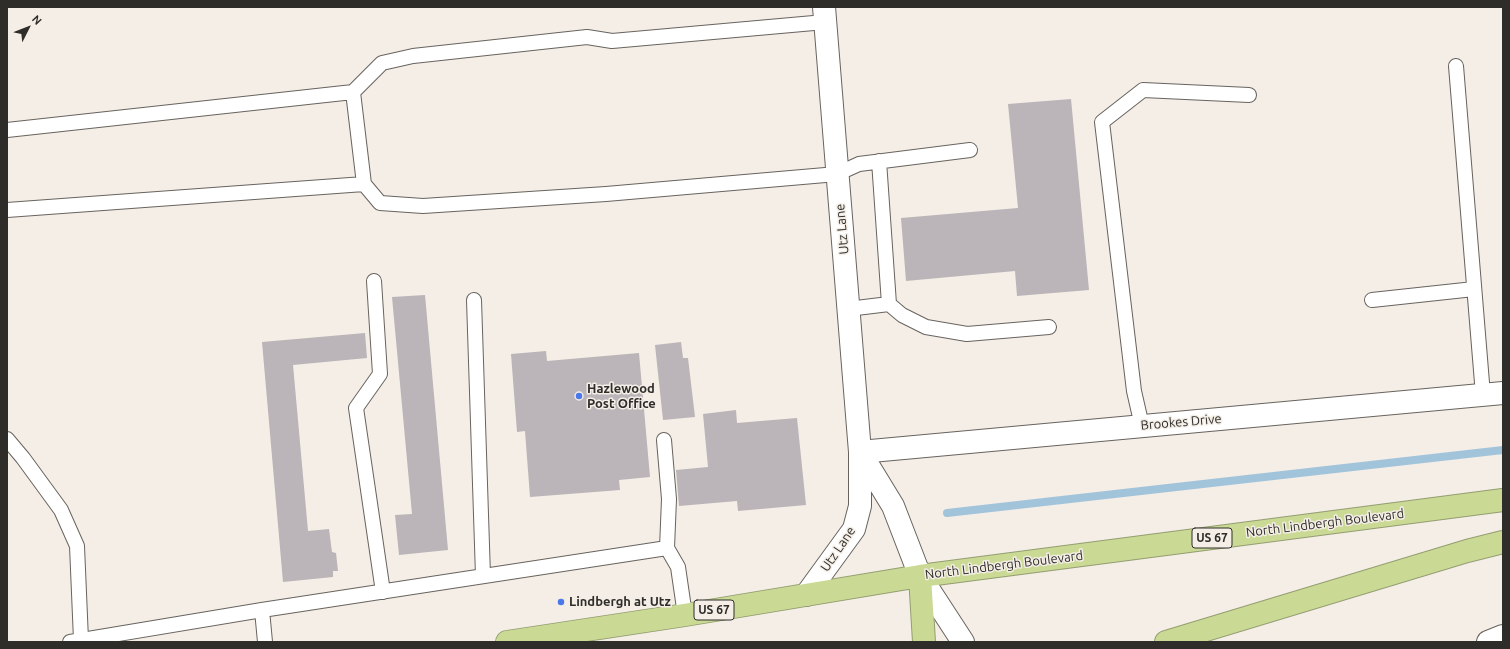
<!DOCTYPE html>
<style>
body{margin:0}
#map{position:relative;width:1510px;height:649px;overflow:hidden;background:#f4eee7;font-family:Ubuntu,sans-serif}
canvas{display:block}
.frame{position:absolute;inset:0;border:8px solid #2f2d2a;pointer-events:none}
.north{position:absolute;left:8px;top:8px;width:40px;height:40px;-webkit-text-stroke:3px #f4eee7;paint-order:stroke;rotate:48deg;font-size:11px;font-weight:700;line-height:16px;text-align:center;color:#2f2d2a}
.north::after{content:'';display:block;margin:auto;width:14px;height:18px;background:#2f2d2a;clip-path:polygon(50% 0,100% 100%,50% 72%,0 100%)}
</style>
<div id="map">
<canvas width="1510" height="649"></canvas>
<div class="frame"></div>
<div class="north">N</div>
</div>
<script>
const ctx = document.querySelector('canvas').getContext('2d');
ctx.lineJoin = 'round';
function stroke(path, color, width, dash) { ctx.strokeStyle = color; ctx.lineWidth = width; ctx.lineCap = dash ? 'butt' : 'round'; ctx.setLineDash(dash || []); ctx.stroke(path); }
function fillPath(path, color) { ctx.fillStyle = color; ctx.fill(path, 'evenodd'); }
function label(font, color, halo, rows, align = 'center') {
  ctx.font = font + ' Ubuntu,sans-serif'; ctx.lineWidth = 3; ctx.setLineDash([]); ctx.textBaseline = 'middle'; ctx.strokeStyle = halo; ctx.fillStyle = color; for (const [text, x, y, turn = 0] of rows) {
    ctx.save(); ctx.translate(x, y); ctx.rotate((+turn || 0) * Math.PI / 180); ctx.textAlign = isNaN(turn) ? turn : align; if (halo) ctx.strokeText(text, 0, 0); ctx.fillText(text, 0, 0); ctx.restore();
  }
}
const stream = new Path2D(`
 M947,513L1503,450`);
const building = new Path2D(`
 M1071,99L1089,290L1017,296L1015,271L906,281L901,218L1018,208L1008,104Z
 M425,295L448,550L399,555L395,515L412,514L392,297Z
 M365,333L367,358L293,365L308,531L329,529L332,552L336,553L338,571H333V577L283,582L262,342Z
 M681,342L683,358H688L695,417L663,420L655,345Z
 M546,351L547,361L639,353L650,477L619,480L620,490L530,497L525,431L517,432L511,354Z
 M736,410L737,423L797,418L806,505L738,511L737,501L679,506L676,470L708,467L703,414Z`);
const lane = new Path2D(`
 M1456,66L1483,395
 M353,92L382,63L413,56L587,37L612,41L825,22
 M7,130L353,92L364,184L7,210
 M879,161L889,304
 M364,184L380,203L423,206L606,194L837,174L859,164L970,150
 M374,281L380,374L356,408L383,592
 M474,300L483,576
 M1372,300L1474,289
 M848,309L889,304L902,315L926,327L967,334L1049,327
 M1142,426L1134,391L1102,122L1143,90L1249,95
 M7,439L23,458L61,510L77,546L81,640
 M664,440L669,499L667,548
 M262,610L265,642
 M70,642L262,610L667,548L678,567L685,615`);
const street = new Path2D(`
 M860,452L1503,393
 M860,452L893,506L920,576
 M806,595L854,529L860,506V452L824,7`);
const secondary = new Path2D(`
 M920,576L963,642
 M1488,642L1503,636`);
const highway = new Path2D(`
 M920,576L924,642
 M507,642L685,615L920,576L1503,500
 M1166,642L1467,551L1503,542`);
const markers = [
 [579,396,4,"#4a78ea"],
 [561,602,4,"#4a78ea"]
];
const shields = [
 [1212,538,40],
 [714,610,40]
];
const shieldNames = [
 ["US 67",1212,538],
 ["US 67",714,610]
];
const streetNames = [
 ["Utz Lane",842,229,-95],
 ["Brookes Drive",1181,422,-5],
 ["North Lindbergh Boulevard",1325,523,-7],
 ["Utz Lane",838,549,-56],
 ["North Lindbergh Boulevard",1004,565,-7]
];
const poiNames = [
 ["Hazlewood",587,389],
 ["Post Office",587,404],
 ["Lindbergh at Utz",569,602]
];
stroke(stream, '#a2c4db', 8);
fillPath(building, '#bbb4b8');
stroke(lane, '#68635e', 16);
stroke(street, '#68635e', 24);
stroke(secondary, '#68635e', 24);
stroke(highway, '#949d70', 24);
stroke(lane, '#fff', 14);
stroke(street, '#fff', 22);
stroke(secondary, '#fff', 22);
stroke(highway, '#cada95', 22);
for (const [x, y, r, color] of markers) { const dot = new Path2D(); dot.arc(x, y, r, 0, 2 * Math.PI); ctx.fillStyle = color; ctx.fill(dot); stroke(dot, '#f4eee7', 1.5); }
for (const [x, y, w] of shields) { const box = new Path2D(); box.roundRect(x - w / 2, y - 10, w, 20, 3); ctx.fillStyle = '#f4eee7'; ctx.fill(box); stroke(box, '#2f2d2a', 1); }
label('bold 12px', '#2f2d2a', null, shieldNames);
label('13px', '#2f2d2a', '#f4eee7', streetNames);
label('bold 13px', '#2f2d2a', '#f4eee7', poiNames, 'left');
</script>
